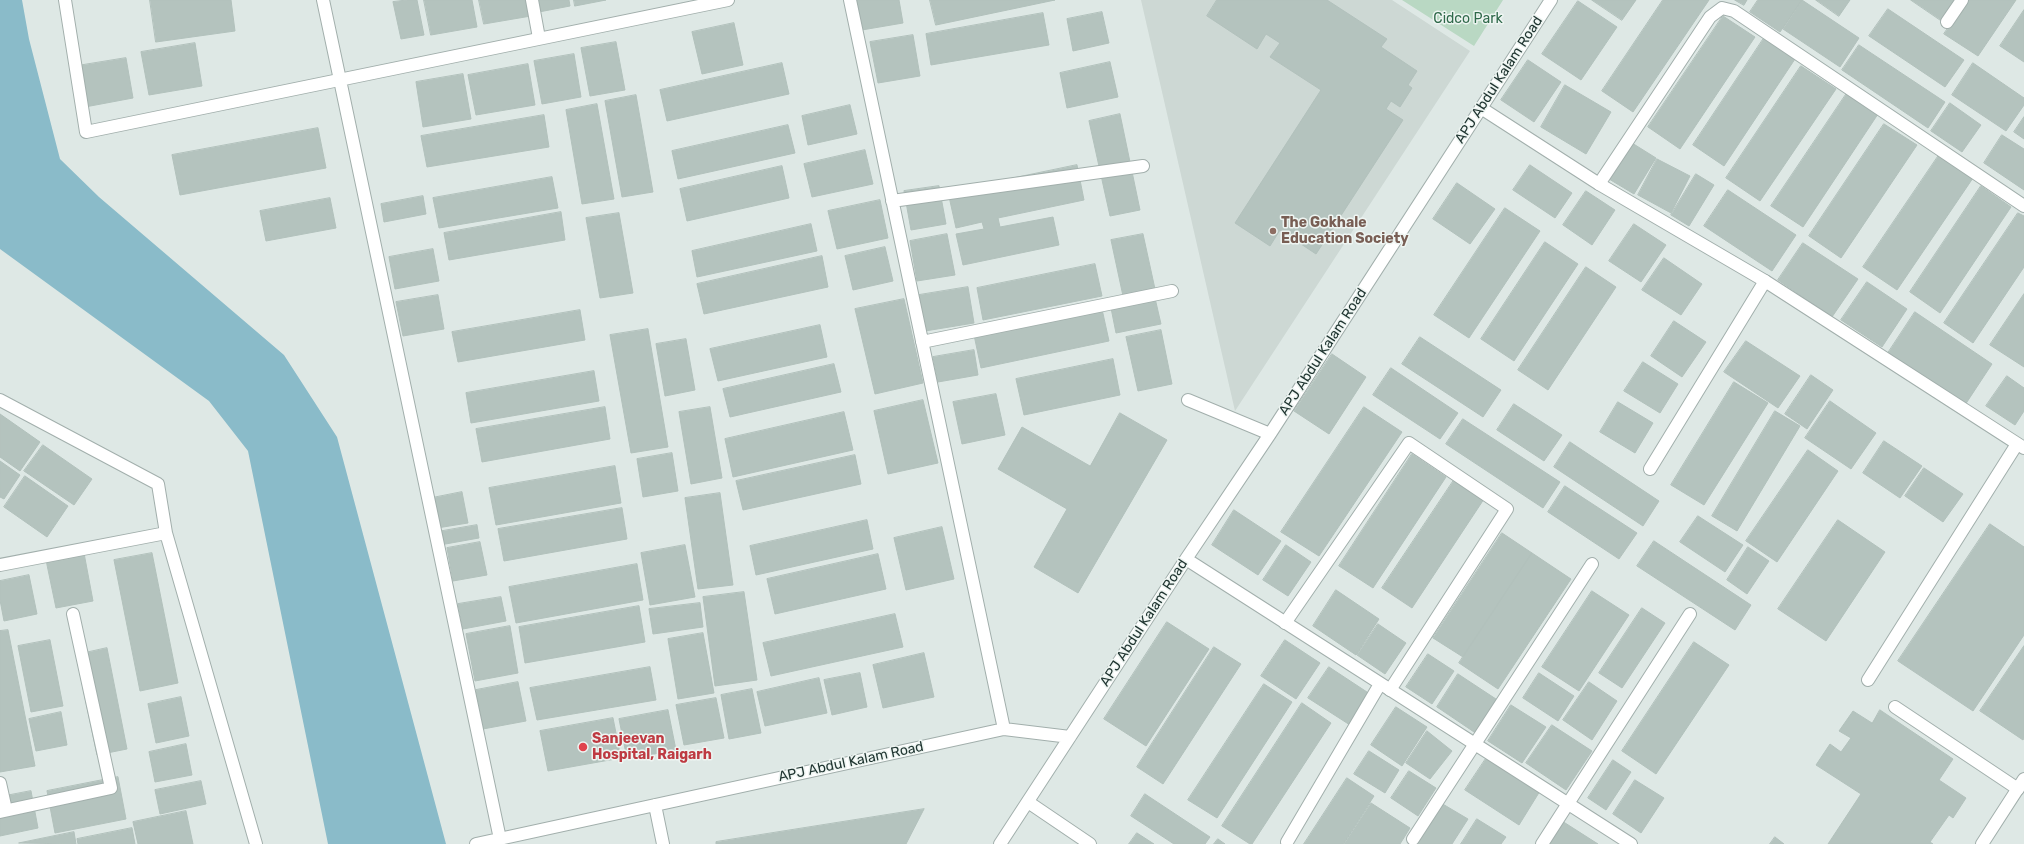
<!DOCTYPE html>
<style>
body{margin:0}
canvas{display:block;background:#dee8e5}
</style>
<canvas width="2024" height="844"></canvas>
<script>
const ctx = document.querySelector('canvas').getContext('2d');
ctx.lineJoin = 'round';
function fillPath(path, color) { ctx.fillStyle = color; ctx.fill(path, 'evenodd'); }
function stroke(path, color, width, dash) { ctx.strokeStyle = color; ctx.lineWidth = width; ctx.lineCap = dash ? 'butt' : 'round'; ctx.setLineDash(dash || []); ctx.stroke(path); }
function label(font, color, halo, rows, align = 'center') {
  ctx.font = font + ' Rubik,sans-serif'; ctx.lineWidth = 3; ctx.setLineDash([]); ctx.textBaseline = 'middle'; ctx.strokeStyle = halo; ctx.fillStyle = color; for (const [text, x, y, turn = 0] of rows) {
    ctx.save(); ctx.translate(x, y); ctx.rotate((+turn || 0) * Math.PI / 180); ctx.textAlign = isNaN(turn) ? turn : align; if (halo) ctx.strokeText(text, 0, 0); ctx.fillText(text, 0, 0); ctx.restore();
  }
}
const built = new Path2D(`
 M1141,0H1392L1470,51L1235,411Z`);
const green = new Path2D(`
 M1402,0H1503L1474,46Z`);
const water = new Path2D(`
 M0,0H22L29,39L60,159L99,197L284,355L337,437L446,844H328L248,451L209,401L0,249Z`);
const building = new Path2D(`
 M150,0H231L235,31L156,42Z
 M407,0H417L424,35L401,39L393,2Z
 M424,0H472L477,27L431,35Z
 M479,0H528L531,16L484,24Z
 M537,0H569L570,6L539,12Z
 M574,0H606L575,6Z
 M851,0H899L903,23L856,31Z
 M930,0H1055L936,25Z
 M1217,0H1327L1387,39L1381,47L1417,71L1408,85L1412,88L1400,107L1391,101L1386,109L1403,120L1316,254L1280,230L1270,246L1235,223L1321,90L1270,57L1280,43L1266,34L1257,49L1207,16Z
 M1592,0H1636L1622,20Z
 M1663,0H1709L1633,112L1602,91Z
 M1735,0H1747L1744,5Z
 M1758,0H1802L1780,32L1750,12Z
 M1802,0L1859,38L1840,67L1783,29Z
 M1816,0H1850L1839,16Z
 M1911,0H1956L1942,21Z
 M1967,0H2016L1978,56L1944,34Z
 M1578,1L1617,27L1581,80L1542,54Z
 M1888,9L1964,60L1945,87L1869,36Z
 M2024,10V62L2000,46Z
 M1102,12L1109,43L1073,51L1067,19Z
 M1043,13L1049,45L931,65L926,34Z
 M1723,16L1755,37L1680,149L1648,127Z
 M734,23L743,65L702,74L692,32Z
 M913,35L920,76L878,83L870,42Z
 M1764,38L1795,59L1724,166L1693,145Z
 M616,42L625,90L590,96L581,48Z
 M195,43L202,86L149,95L141,52Z
 M1859,45L1945,102L1928,128L1842,70Z
 M574,54L581,97L542,104L534,61Z
 M126,58L133,98L85,107L77,66Z
 M1528,60L1561,82L1534,122L1501,100Z
 M1110,62L1118,97L1067,108L1060,73Z
 M782,63L789,94L667,121L660,90Z
 M1973,63L2024,98V105L2006,131L1952,95Z
 M528,64L535,105L476,115L468,75Z
 M1801,66L1836,89L1760,201L1726,178Z
 M463,74L471,119L423,127L416,82Z
 M1565,85L1611,112L1586,154L1541,127Z
 M1849,90L1880,111L1803,227L1771,206Z
 M636,95L653,192L622,197L605,101Z
 M1950,103L1981,125L1962,152L1931,131Z
 M597,104L614,199L582,204L566,110Z
 M850,105L857,134L808,145L802,116Z
 M1120,114L1140,210L1110,216L1089,121Z
 M544,115L549,147L427,167L421,136Z
 M2024,117V139L2014,132Z
 M1884,124L1917,145L1841,258L1809,236Z
 M788,125L795,153L678,179L672,151Z
 M318,128L326,168L180,195L172,155Z
 M2002,135L2024,149V190L1984,163Z
 M1632,143L1656,158L1634,194L1609,179Z
 M865,150L873,184L812,197L804,164Z
 M1939,155L1973,178L1897,290L1863,267Z
 M1657,159L1690,176L1671,213L1638,195Z
 M1077,165L1084,200L998,218L1000,227L1053,217L1059,245L963,265L956,234L984,229L982,222L956,228L948,192Z
 M1530,165L1572,193L1555,218L1513,190Z
 M782,166L789,198L687,221L680,189Z
 M1696,174L1714,185L1689,226L1671,215Z
 M552,177L558,208L439,228L433,198Z
 M1457,183L1495,209L1470,244L1433,219Z
 M939,186L946,224L911,230L904,191Z
 M1981,186L2011,207L1940,313L1910,292Z
 M1728,190L1796,235L1772,271L1704,226Z
 M1586,191L1615,210L1592,245L1563,225Z
 M423,196L426,214L384,222L381,204Z
 M330,198L336,228L266,241L260,211Z
 M880,200L888,238L837,249L828,211Z
 M1505,208L1540,231L1469,338L1434,315Z
 M561,212L565,240L449,260L444,233Z
 M619,213L633,293L600,298L586,218Z
 M2018,213L2024,216V267L1973,343L1944,323Z
 M811,224L817,251L697,277L692,251Z
 M1634,224L1666,245L1641,282L1609,261Z
 M947,234L955,275L917,281L910,241Z
 M1143,234L1155,289L1123,296L1111,240Z
 M1545,242L1578,264L1514,361L1481,339Z
 M1803,243L1858,279L1832,317L1778,280Z
 M885,247L893,281L853,290L845,256Z
 M433,249L439,281L395,289L389,257Z
 M822,256L828,287L704,314L697,284Z
 M1664,258L1702,284L1681,315L1642,290Z
 M1095,264L1102,296L983,320L977,288Z
 M1586,267L1616,287L1548,390L1518,370Z
 M1867,282L1907,309L1882,347L1841,320Z
 M968,287L974,323L925,331L919,295Z
 M2024,294V367L1990,345Z
 M438,295L444,329L403,336L396,302Z
 M1155,298L1161,324L1116,333L1111,308Z
 M904,299L923,383L875,394L855,309Z
 M1102,309L1109,341L981,368L974,335Z
 M580,310L585,340L458,362L452,332Z
 M1915,312L1992,364L1965,405L1888,353Z
 M1674,321L1706,342L1682,377L1651,356Z
 M820,325L827,357L718,381L710,349Z
 M648,329L668,447L631,453L610,335Z
 M1161,330L1172,384L1138,391L1126,337Z
 M1420,337L1501,390L1483,417L1402,364Z
 M686,339L695,390L665,396L656,344Z
 M1746,341L1800,376L1778,408L1724,372Z
 M974,350L978,375L938,382L933,357Z
 M1332,354L1366,377L1329,434L1294,411Z
 M1113,359L1120,395L1024,415L1016,379Z
 M1643,362L1678,384L1660,413L1624,391Z
 M834,364L841,392L730,417L723,389Z
 M1391,368L1458,413L1440,439L1373,395Z
 M594,371L599,401L471,423L466,393Z
 M1811,375L1833,390L1807,429L1785,414Z
 M2007,376L2024,388V411L2015,425L1986,406Z
 M1734,382L1768,403L1704,505L1671,485Z
 M996,394L1005,435L962,444L953,402Z
 M923,400L938,463L888,474L874,411Z
 M1830,401L1876,433L1851,469L1805,438Z
 M1618,402L1653,423L1635,453L1600,432Z
 M1514,404L1562,435L1544,461L1497,430Z
 M605,407L610,439L482,462L476,429Z
 M710,407L722,478L691,484L679,412Z
 M1364,407L1402,432L1319,556L1281,532Z
 M1775,411L1800,426L1737,531L1712,516Z
 M844,412L853,450L733,477L725,439Z
 M1120,413L1167,440L1078,593L1034,567L1067,509L998,469L1022,427L1090,466Z
 M0,414L40,442L20,471L0,457Z
 M1463,419L1560,482L1543,508L1446,444Z
 M1884,441L1922,466L1900,498L1863,473Z
 M1570,442L1659,501L1643,526L1554,467Z
 M43,445L92,479L74,505L24,471Z
 M1808,450L1838,471L1777,562L1746,541Z
 M672,453L678,491L643,497L637,459Z
 M1412,454L1446,477L1373,588L1339,566Z
 M855,455L861,484L743,510L736,481Z
 M0,461L20,475L4,499L0,497Z
 M615,466L621,503L496,525L489,488Z
 M1924,468L1963,494L1943,522L1905,496Z
 M25,476L68,506L47,537L4,507Z
 M1456,477L1486,496L1412,608L1382,588Z
 M1565,486L1637,533L1619,559L1548,512Z
 M462,492L468,523L437,528L432,498Z
 M720,493L733,585L698,589L685,498Z
 M622,508L627,539L504,561L498,529Z
 M1234,510L1281,541L1258,575L1212,545Z
 M1698,516L1743,545L1725,572L1680,542Z
 M867,520L873,549L756,575L750,546Z
 M1838,520L1885,552L1826,641L1778,609Z
 M1990,524L2024,547V635L1973,711L1898,661Z
 M477,525L479,538L440,545L437,532Z
 M942,527L954,579L906,590L894,538Z
 M1502,533L1532,553L1463,657L1433,638Z
 M1654,541L1751,605L1735,630L1637,566Z
 M480,542L487,575L453,581L447,548Z
 M685,545L695,597L650,605L641,553Z
 M1286,545L1311,562L1288,596L1263,580Z
 M1748,547L1769,561L1747,594L1727,580Z
 M84,553L93,601L56,608L46,560Z
 M152,553L178,683L140,691L114,560Z
 M1532,553L1571,579L1498,689L1459,663Z
 M878,554L886,589L775,614L767,579Z
 M637,564L643,600L516,623L509,587Z
 M29,575L37,614L4,621L0,600V581Z
 M1336,590L1379,619L1356,655L1313,626Z
 M1592,591L1629,615L1579,691L1542,667Z
 M744,592L757,680L715,686L703,597Z
 M501,597L506,621L463,629L458,604Z
 M700,603L703,627L653,634L649,609Z
 M639,606L645,642L525,663L519,627Z
 M1642,608L1665,623L1622,688L1599,673Z
 M895,614L903,647L771,676L763,643Z
 M1167,622L1209,649L1146,746L1104,719Z
 M1378,624L1406,643L1385,674L1357,655Z
 M510,626L518,673L475,681L466,634Z
 M8,630L35,766L0,772V631Z
 M703,633L714,693L678,699L668,639Z
 M50,640L63,706L31,712L18,646Z
 M1285,640L1320,663L1296,699L1261,676Z
 M1694,642L1729,665L1656,774L1622,751Z
 M2024,646V738L2023,740L1980,711Z
 M1214,647L1241,664L1163,784L1137,767Z
 M107,648L127,749L97,755L76,655Z
 M924,653L934,697L883,708L873,665Z
 M1428,654L1454,671L1432,704L1406,687Z
 M650,667L656,700L537,720L530,688Z
 M1329,667L1370,694L1350,725L1308,698Z
 M860,673L867,707L832,715L824,680Z
 M1539,673L1574,696L1558,721L1523,698Z
 M1458,674L1499,701L1477,734L1437,707Z
 M819,678L827,713L765,726L757,692Z
 M518,682L526,721L483,729L476,690Z
 M1589,682L1617,701L1592,740L1563,720Z
 M1264,684L1292,702L1217,818L1188,800Z
 M752,689L761,733L729,739L721,695Z
 M181,697L189,736L156,743L148,704Z
 M716,698L724,738L684,745L676,705Z
 M1302,703L1331,723L1252,844H1250L1222,826Z
 M1511,705L1546,727L1522,763L1488,741Z
 M1396,707L1427,727L1402,766L1371,745Z
 M668,710L676,750L627,759L619,719Z
 M1880,710L1953,759L1939,780L1966,798L1953,818L1949,815L1930,842L1933,844H1828L1861,794L1816,765L1830,744L1841,752L1851,738L1839,731L1853,711L1872,723Z
 M61,712L67,745L36,751L29,719Z
 M613,718L621,758L548,771L540,731Z
 M1552,725L1592,751L1566,790L1526,763Z
 M1427,731L1452,751L1430,779L1406,763Z
 M186,744L192,775L155,782L149,752Z
 M1369,751L1399,770L1385,793L1354,774Z
 M1487,757L1540,791L1519,825L1465,790Z
 M1613,760L1631,772L1606,810L1588,798Z
 M1409,771L1436,788L1418,816L1391,798Z
 M118,777L126,819L55,833L47,791Z
 M1347,778L1374,796L1343,844H1304Z
 M1635,780L1664,798L1641,833L1613,814Z
 M201,781L206,804L160,814L155,790Z
 M31,791L38,828L0,836V797Z
 M1145,794L1210,837L1205,844H1174L1131,816Z
 M1371,803L1410,828L1400,844H1344Z
 M1441,803L1468,819L1452,844H1415Z
 M924,809L906,844H716V842Z
 M186,811L193,844H138L133,822Z
 M1477,819L1506,837L1501,844H1461Z
 M1562,821L1598,844H1548Z
 M132,828L135,844H78L77,839Z
 M74,832L76,844L19,843Z
 M1137,833L1154,844H1129Z
 M1775,837L1784,844H1770Z
 M1218,839L1225,844H1214Z`);
const lane = new Path2D(`
 M323,0L340,80
 M532,0L539,38
 M1947,22L1962,0
 M1599,184L1710,17L1722,8L1734,11L2024,206
 M1650,469L1765,281
 M1285,623L1409,443L1507,509L1390,690
 M1868,680L2017,444
 M1895,707L2018,789
 M0,783L6,810
 M1028,802L1090,844
 M0,812L111,788L73,614
 M1413,839L1592,564
 M1287,842L1380,684
 M1542,844L1690,614`);
const street = new Path2D(`
 M65,0L86,132L728,0
 M850,0L1004,729
 M340,80L500,839
 M1481,108L1599,184L1765,281L2024,448
 M892,201L1143,166
 M922,342L1172,291
 M0,400L158,484L166,533L256,844
 M1188,400L1270,434
 M1186,559L1631,844
 M0,565L166,533
 M655,805L663,844
 M476,844L1004,729L1070,737
 M1000,844L1186,559L1270,434L1551,0
 M1982,844L2024,779`);
const markers = [
 [1273,231,4,"#8d6e63"],
 [583,747,5,"#e0444e"]
];
const parkNames = [
 ["Cidco Park",1468,19]
];
const streetNames = [
 ["APJ Abdul Kalam Road",1499,80,-57],
 ["APJ Abdul Kalam Road",1323,352,-57],
 ["APJ Abdul Kalam Road",1144,623,-57],
 ["APJ Abdul Kalam Road",851,762,-12]
];
const educationNames = [
 ["The Gokhale",1281,223],
 ["Education Society",1281,239]
];
const healthNames = [
 ["Sanjeevan",592,739],
 ["Hospital, Raigarh",592,755]
];
fillPath(built, '#cdd8d4');
fillPath(green, '#b9d8c3');
fillPath(water, '#8abbc9');
fillPath(building, '#b4c3be');
stroke(building, '#b2c1bc', 1);
stroke(lane, '#a2afac', 14);
stroke(street, '#a2afac', 14);
stroke(lane, '#fff', 12);
stroke(street, '#fff', 12);
for (const [x, y, r, color] of markers) { const dot = new Path2D(); dot.arc(x, y, r, 0, 2 * Math.PI); ctx.fillStyle = color; ctx.fill(dot); stroke(dot, '#eef5f2', 1.5); }
label('14px', '#2f694a', '#eef5f2', parkNames);
label('14px', '#213632', '#eef5f2', streetNames);
label('bold 14px', '#785e54', '#eef5f2', educationNames, 'left');
label('bold 14px', '#be3a42', '#eef5f2', healthNames, 'left');
</script>
